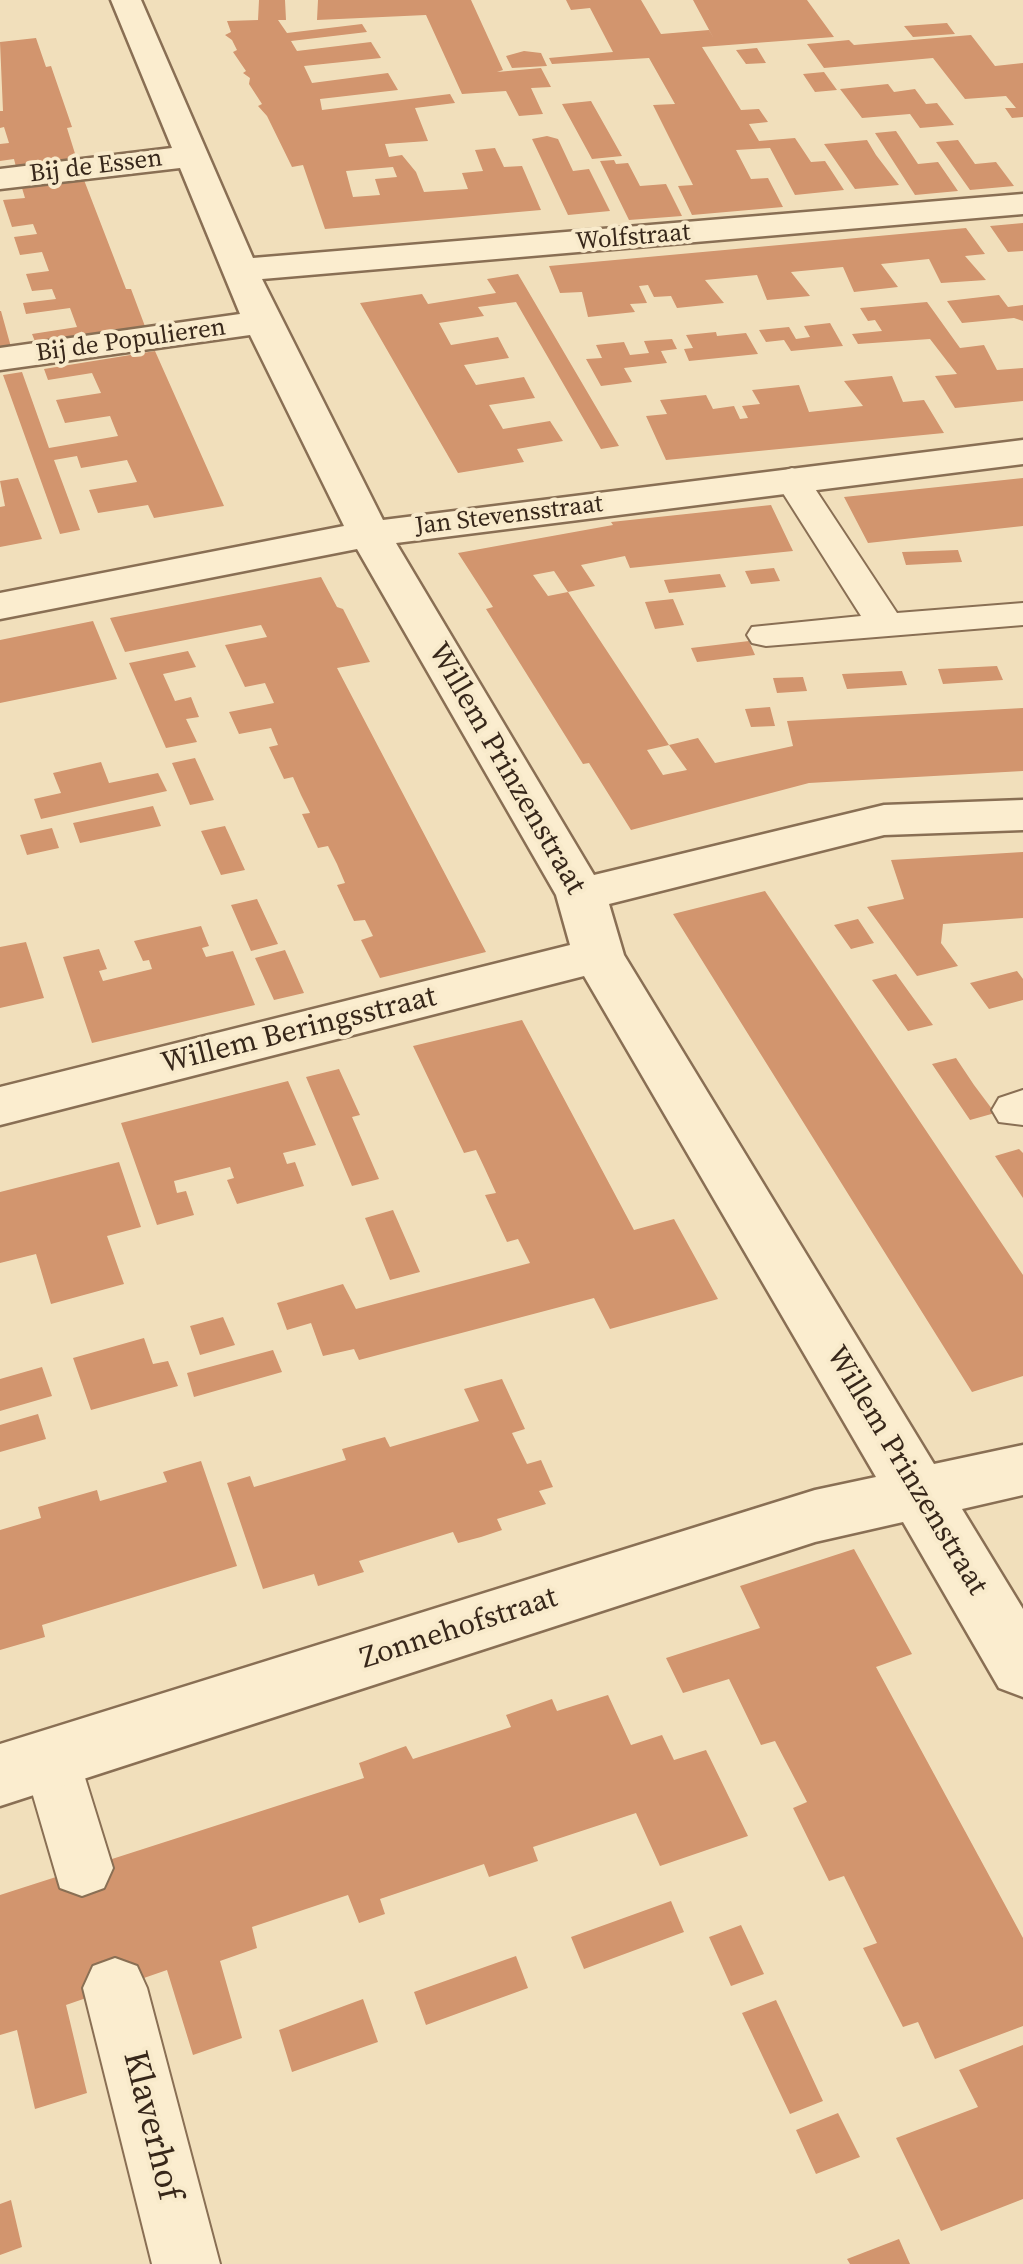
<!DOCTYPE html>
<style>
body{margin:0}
canvas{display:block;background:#f1dfbb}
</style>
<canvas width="1023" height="2264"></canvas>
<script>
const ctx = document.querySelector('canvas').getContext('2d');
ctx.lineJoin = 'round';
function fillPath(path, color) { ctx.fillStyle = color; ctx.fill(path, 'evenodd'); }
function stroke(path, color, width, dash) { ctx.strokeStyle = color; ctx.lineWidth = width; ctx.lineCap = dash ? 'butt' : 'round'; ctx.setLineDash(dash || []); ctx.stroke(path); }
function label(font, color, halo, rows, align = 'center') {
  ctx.font = font + ' "Source Serif 4",serif'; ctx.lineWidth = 8; ctx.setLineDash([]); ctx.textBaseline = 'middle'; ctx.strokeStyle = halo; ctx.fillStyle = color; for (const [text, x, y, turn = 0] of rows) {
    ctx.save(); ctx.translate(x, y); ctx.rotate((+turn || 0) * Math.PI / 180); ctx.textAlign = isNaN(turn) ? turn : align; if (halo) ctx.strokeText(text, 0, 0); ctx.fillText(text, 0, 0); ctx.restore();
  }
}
const building = new Path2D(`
 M259,0H285L286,20H278L287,33L362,24L367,32L291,41L297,51L371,42L381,58L304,66L312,83L388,73L398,90L320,99L322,110L450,94L455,103L415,108L428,141L385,144L389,157L402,155L416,172L424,192L468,189L462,173L483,171L475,150L495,148L504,167L522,166L541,210L325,229L303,165L292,167L267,116L258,106L262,104L249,84L250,78L243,73L246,71L233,52L237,50L232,40L225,35L231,32L227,21L258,20ZM393,167L397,177L375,179L380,195L353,197L346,171Z
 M318,0H471L503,70L497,72L541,68L551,87L531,88L543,114L519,116L506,91L462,94L426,15L317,20Z
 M566,0H641L661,34L709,30L714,39L693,0H807L834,37L702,47L741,110L759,109L768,122L749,124L759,141L795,138L811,162L825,161L844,190L795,195L770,148L736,150L751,179L768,178L783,207L692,215L678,186L693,185L653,105L675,104L649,58L552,64L549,58L613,52L590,8L571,10Z
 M947,23L955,34L913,37L904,26Z
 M971,35L995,66L1023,63V117L1012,118L1005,108H1016L1006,96L965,99L933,58L824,68L807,44L849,40L854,45Z
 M36,38L46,67L51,66L72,127L67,128L77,160L16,167L14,159L0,161V144L9,143L4,127L0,128V111H3L0,42Z
 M757,48L766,63L746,64L736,50Z
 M524,51L541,53L547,66L512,68L506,56Z
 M824,72L837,90L815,92L803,74Z
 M888,84L894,92L915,89L926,104L937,103L954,125L920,128L910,114L862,118L840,89Z
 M591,101L622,156L592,159L562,104Z
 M896,131L918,164L938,162L958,191L915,195L875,133Z
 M547,136L558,139L573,171L589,169L610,211L568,215L532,139Z
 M867,140L876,155L899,185L855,189L824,144Z
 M958,140L975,164L996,162L1014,186L970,190L936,142Z
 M614,160L616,164L628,163L640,186L666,184L682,216L629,220L600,161Z
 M84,180L126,289H131L146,329L36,344L32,334L77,327L70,308L26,314L23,303L56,299L52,289L32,291L26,274L49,271L42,252L20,255L14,237L37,234L33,224L12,227L3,200L25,198L22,188Z
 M1023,223V251L1008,252L990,226Z
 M966,228L985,254L965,256L986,280L941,283L929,259L881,264L898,287L854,292L843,267L791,272L810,296L767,300L757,275L705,280L724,303L677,308L671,296L654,297L648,285L639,286L647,303L630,304L635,312L588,317L582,292L560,293L549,266Z
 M518,274L619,446L601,449L516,302L478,307L484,316L439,323L451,345L498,337L509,358L464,365L476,385L524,377L535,398L489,405L503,429L550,421L563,441L517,449L524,462L458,473L360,303L422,294L428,304L496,293L487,279Z
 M999,295L1008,307L1023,305V321L1014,318L962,323L947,301Z
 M927,302L960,348L984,345L997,370L1023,368V401L955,408L935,376L957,374L930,339L858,344L852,334L882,331L875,320L868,321L860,308Z
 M0,311H1L11,347L0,348Z
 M830,323L843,346L791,351L784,340L766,342L759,330L789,327L796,339L810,337L804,326Z
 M716,332L717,336L746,333L758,354L689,361L684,349L693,348L686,335Z
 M672,339L677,349L661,351L667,363L624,368L632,382L601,386L586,359L602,358L596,345L624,342L630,355L649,353L644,341Z
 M155,351L224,506L154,518L148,505L98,513L89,490L137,482L127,460L81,468L77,456L54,460L80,530L60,534L3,375L22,372L49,448L118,436L110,416L65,423L56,400L101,393L92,373L48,380L44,369Z
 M892,376L903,402L924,400L944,433L666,460L646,416L667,414L660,400L706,395L713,409L734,406L740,419L748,418L742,406L760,404L752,390L799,385L809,412L863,406L844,381Z
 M18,478L42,539L0,547V507L5,506L0,481Z
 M1023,478V526L868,543L844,497Z
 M771,505L793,551L630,568L625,556L581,565L595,586L568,592L554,571L533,575L548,596L568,592L669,745L698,738L715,763L793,746L787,721L1023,708V771L809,783L631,830L589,763L583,764L486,609L493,607L458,553L613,525L611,522ZM669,745L687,770L663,775L647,750Z
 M958,550L962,562L906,565L902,552Z
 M774,568L780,581L751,584L745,571Z
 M720,574L726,587L669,593L664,580Z
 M321,577L337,607L343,609L370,662L337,668L486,952L380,978L361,940L373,936L365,920L354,921L337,885L345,883L337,864L328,846L318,848L302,814L310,813L301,795L293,777L284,779L269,747L278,745L271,728L239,734L229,712L274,703L265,683L245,687L225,645L267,637L261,625L125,652L110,618Z
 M673,599L684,625L655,629L645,602Z
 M93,621L117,679L0,703V640Z
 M749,641L755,655L697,662L691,648Z
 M188,651L196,667L163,674L175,701L191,697L199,717L186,719L197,742L166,748L129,663Z
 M997,666L1003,680L943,684L938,669Z
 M902,671L907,685L847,689L842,674Z
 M803,677L807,691L777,693L773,678Z
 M770,707L775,726L751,727L745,709Z
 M195,758L214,800L190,805L172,763Z
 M101,762L109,783L158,773L167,791L41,819L34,799L61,793L53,773Z
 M153,806L161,826L80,843L73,823Z
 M225,826L245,870L221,875L201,831Z
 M52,828L59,848L27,855L20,835Z
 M1023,852V918L943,924L941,943L958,966L917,976L867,907L904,899L891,860Z
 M765,891L1023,1275V1376L972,1392L673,914Z
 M257,899L278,944L251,951L231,905Z
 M858,919L874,943L851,949L834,925Z
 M201,926L209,946L202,948L206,957L233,951L255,1005L92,1043L63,957L99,949L107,969L99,971L103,981L152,969L149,960L143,961L134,941Z
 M26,942L44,998L0,1008V947Z
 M285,950L304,993L274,1000L255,958Z
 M1017,971L1023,979V1000L989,1009L970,983Z
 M896,974L914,999L933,1025L908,1031L872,980Z
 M522,1020L634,1230L674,1219L718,1299L610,1329L594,1298L359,1360L354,1349L323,1356L311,1323L287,1330L277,1303L343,1284L356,1309L530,1263L518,1239L507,1242L485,1195L496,1193L485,1169L476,1150L464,1153L413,1046Z
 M956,1058L974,1085L995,1113L970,1120L932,1064Z
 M339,1069L360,1115L352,1117L379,1179L352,1186L306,1077Z
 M288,1081L316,1145L283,1153L287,1164L295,1162L304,1186L237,1204L227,1180L234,1178L230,1167L174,1181L177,1193L186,1191L194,1215L157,1225L121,1123Z
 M1019,1149L1023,1153V1198L995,1156Z
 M119,1162L141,1227L107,1236L124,1284L51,1304L36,1254L0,1263V1192Z
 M393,1210L420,1272L390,1280L365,1218Z
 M223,1317L235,1345L200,1355L190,1326Z
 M144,1338L153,1364L168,1361L178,1386L91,1410L73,1358Z
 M273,1350L282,1372L194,1397L187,1373Z
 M42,1367L52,1396L0,1411V1379Z
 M502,1379L525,1429L512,1433L527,1464L541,1460L553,1487L539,1491L546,1504L497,1519L502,1530L481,1537L458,1543L453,1532L359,1561L364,1572L318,1586L314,1574L263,1589L227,1483L250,1476L254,1487L346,1460L342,1449L385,1437L390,1447L479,1421L464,1389Z
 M38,1414L46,1439L0,1452V1425Z
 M201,1461L237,1566L42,1625L45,1637L0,1650V1530L41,1518L38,1507L97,1490L100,1501L135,1491L167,1482L163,1472Z
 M854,1549L912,1654L876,1667L1023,1938V2026L935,2059L918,2022L903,2027L863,1948L877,1943L844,1876L829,1881L793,1808L807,1802L775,1741L761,1745L729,1679L683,1693L666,1658L760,1628L740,1586Z
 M608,1695L631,1745L662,1735L674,1760L706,1750L748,1836L660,1866L636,1813L533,1847L538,1861L489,1877L484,1864L380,1899L385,1914L359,1923L348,1895L252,1927L257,1948L220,1961L242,2038L193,2055L167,1970L66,2005L87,2093L35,2109L17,2030L0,2035V1895L364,1778L359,1763L406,1746L413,1759L511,1727L506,1715L552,1699L557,1711Z
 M671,1901L684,1932L584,1969L571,1937Z
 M741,1925L764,1974L731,1986L709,1937Z
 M516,1956L528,1988L426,2025L414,1992Z
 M363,1999L378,2042L292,2072L279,2030Z
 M776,2000L823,2101L790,2114L742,2013Z
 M1023,2045V2199L941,2231L896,2138L978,2107L959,2070Z
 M838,2113L860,2157L816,2174L796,2130Z
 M11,2200L22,2247L0,2255V2204Z
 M899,2239L910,2264H850L847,2259Z`);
const lane = new Path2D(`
 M792,468L804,472L897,613L1023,603V625L766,646L752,643L747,635L752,627L861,616L774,479L780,472Z
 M1023,1090V1125L999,1122L992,1110L999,1098Z
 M52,1731L73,1739L113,1868L104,1888L82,1896L60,1888L22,1758L31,1739Z
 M115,1958L137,1966L147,1988L220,2264H152L83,1988L93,1966Z`);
const street = new Path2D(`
 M111,0H141L253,258L1023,194V214L262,279L383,520L1023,440V464L396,543L594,875L884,805L1023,800V830L884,835L609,904L624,955L934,1464L1023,1445V1495L962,1509L1023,1609V1697L999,1688L903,1522L815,1542L0,1806V1744L815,1490L876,1477L584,976L0,1125V1087L570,945L556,895L357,549L0,619V593L344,526L250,335L0,370V348L240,314L180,168L0,189V169L172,148Z`);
const farStreetnames = [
 ["Bij de Essen",96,167,-7],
 ["Wolfstraat",633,238,-5],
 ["Bij de Populieren",131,341,-8],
 ["Jan Stevensstraat",509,516,-7]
];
const streetNames = [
 ["Willem Prinzenstraat",506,769,60],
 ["Willem Beringsstraat",299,1031,-14],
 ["Willem Prinzenstraat",906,1471,59],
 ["Zonnehofstraat",459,1629,-18]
];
const nearStreetnames = [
 ["Klaverhof",151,2126,76]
];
fillPath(building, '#d2956e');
stroke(lane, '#896f54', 4);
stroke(street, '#896f54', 5);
fillPath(lane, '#fbedcf');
fillPath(street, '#fbedcf');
label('25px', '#37271a', '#f8eacb', farStreetnames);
label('30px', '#37271a', '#f8eacb', streetNames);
label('35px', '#37271a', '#f8eacb', nearStreetnames);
</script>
